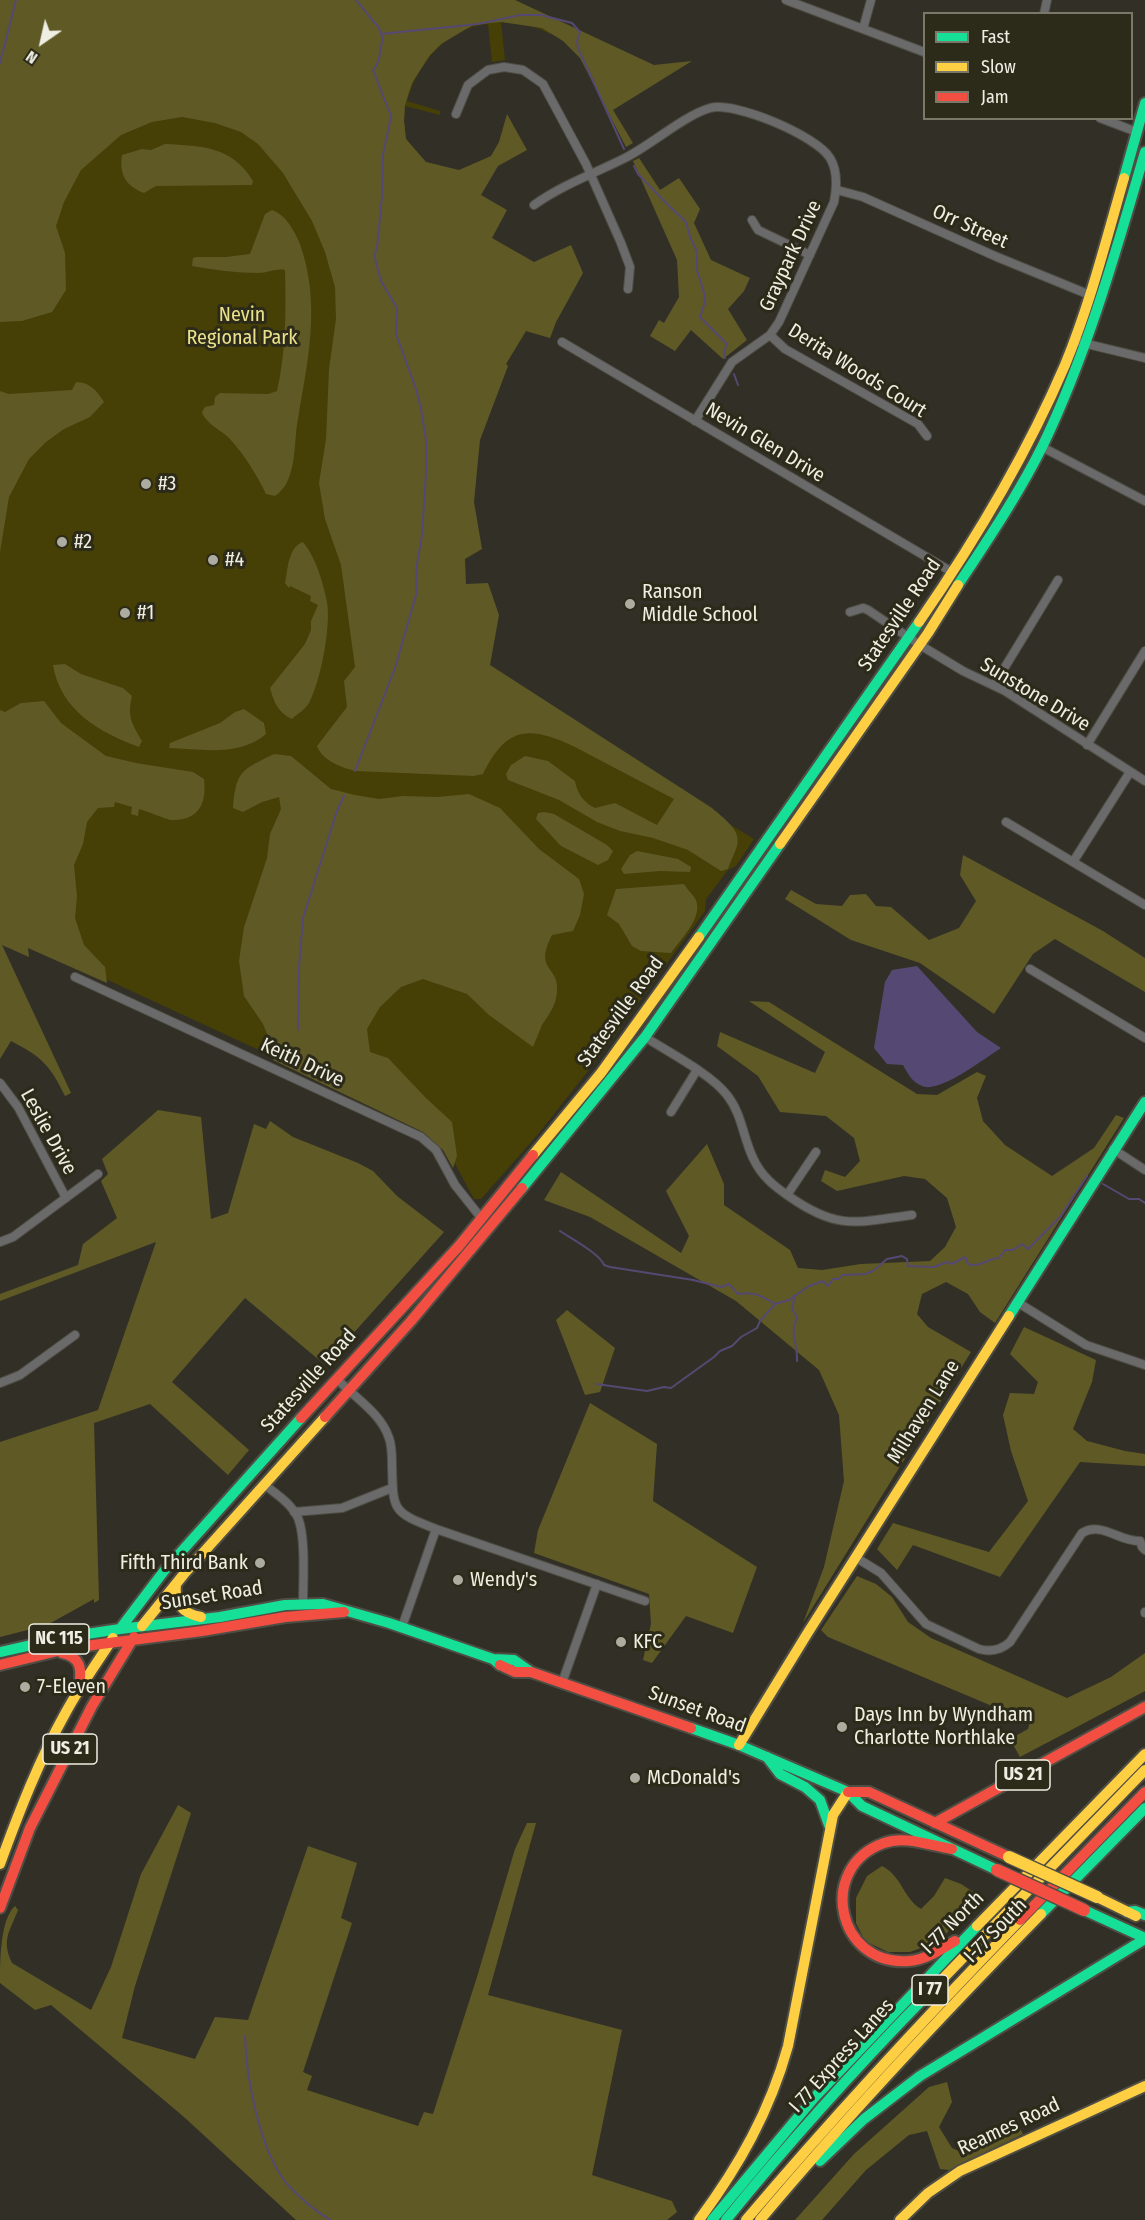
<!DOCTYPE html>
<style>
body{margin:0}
#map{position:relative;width:1145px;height:2220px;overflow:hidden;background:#323026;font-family:"Fira Sans Condensed",sans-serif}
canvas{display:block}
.legend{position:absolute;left:923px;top:12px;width:210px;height:108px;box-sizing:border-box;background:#2c2a18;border:2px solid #7a7869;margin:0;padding:8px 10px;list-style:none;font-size:18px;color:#efeee2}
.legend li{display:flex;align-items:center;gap:12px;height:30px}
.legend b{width:30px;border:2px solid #7a7869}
.north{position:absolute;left:12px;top:12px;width:60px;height:60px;-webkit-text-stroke:4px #2c2a18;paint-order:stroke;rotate:214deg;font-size:16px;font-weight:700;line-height:24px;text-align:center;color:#efeee2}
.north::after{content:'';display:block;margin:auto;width:21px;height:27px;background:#efeee2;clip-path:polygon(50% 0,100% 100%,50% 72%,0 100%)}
</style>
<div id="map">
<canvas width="1145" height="2220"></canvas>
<ul class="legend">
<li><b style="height:8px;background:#16e098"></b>Fast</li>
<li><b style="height:8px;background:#ffcf43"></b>Slow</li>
<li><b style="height:8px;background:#f24e42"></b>Jam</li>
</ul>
<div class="north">N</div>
</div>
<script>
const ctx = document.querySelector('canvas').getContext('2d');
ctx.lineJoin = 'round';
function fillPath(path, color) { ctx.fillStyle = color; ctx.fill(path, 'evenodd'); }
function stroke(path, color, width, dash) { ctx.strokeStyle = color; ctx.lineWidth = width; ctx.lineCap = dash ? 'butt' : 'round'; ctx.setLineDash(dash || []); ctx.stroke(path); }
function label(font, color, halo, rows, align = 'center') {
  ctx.font = font + ' "Fira Sans Condensed",sans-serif'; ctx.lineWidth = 6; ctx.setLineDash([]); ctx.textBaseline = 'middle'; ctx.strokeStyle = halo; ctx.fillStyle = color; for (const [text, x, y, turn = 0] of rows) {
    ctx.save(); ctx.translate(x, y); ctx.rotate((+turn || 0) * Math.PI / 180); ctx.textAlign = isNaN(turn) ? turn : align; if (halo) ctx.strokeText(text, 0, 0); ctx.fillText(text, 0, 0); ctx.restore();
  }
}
const green = new Path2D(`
 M0,0H515L552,35C536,25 520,24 501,22L505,60L492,62L488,24C447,28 418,62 407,101L440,111V115L405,106L404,121L406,139L425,162L435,164L481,240L572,293L556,322L550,338L526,331L506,364L508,366L351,594L754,839L736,866L728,870L706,899L705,911L599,1057L539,1133L481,1199H474L447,1149L427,1128L0,930Z`);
const forest = new Path2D(`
 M0,0H515L654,65L692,61L613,110L633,143L626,147L580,58L563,41L542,28L501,22L473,25L441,44L430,55L412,83L405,105L404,121L406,139L426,162L459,170L491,156L499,142L507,114L527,150L498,166L481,195L507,210L492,238L534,262L571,245L583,273L556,322L550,338L526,331L506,364L508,366L480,440L474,502L482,549L465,559L466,584L488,583L499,615L490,665L712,808C723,818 742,830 737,846C735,854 730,861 728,869L721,871L688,850L653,838L620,831L597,822L559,800L508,780L506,774L511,765L525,756L548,761L575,781C577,793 584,803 595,808L615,803L657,825L674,799L573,746C528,725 506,727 483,774L474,776L355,771C340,767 322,760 317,746L347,707L344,681L355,667L341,565L325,519L319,483L326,439L329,369L336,319L335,287L325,252L312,221L283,173L258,144L241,132L215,123L182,117L152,122L121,135L81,170L64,202L56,226L65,253L66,290L52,312L22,321L0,322Z
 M165,144C202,146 232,146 253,181L252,185L156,186L144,193C126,186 119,175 122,155L142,149L151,150Z
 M639,158L660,190L679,178L700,209L694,223L711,260L750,278L744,291L728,309L747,340L723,359L691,330L675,351L650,336L659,320L664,323L679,297L677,260L633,161Z
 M272,210C286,215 294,230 300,244C321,304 308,359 298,419C293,443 298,481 275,496L266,494C257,475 244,454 229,438C221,430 205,423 202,412L205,407L214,405L215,397L220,393L268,394L277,391C286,351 286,311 285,270C275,268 269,273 258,273C236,273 214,270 192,266L193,258L197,257H226L250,254L265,214Z
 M76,382C90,382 97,391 104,402L90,417L64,429L46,442L29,459L9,497L0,552V391L9,394L72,390Z
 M303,542C316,558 323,582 327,602C331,627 321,680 309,703C306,709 297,714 292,719C278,713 274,702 270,688L305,644L311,630V621L318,605L310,601L311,596L290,586L289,588L285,583C288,569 288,547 303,542Z
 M65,664L81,674L123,688L132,696C127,717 132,724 142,741L139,747C100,733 60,710 53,665Z
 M44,701L61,723L106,756L136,763L193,772L204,779C207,803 199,821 171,820C165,819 147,811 139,809L138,816L131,814L132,807L115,802L114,807L98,808L87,822L83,844L74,865L77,896L75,918L84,945L105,967L107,983L28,948L29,957L2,945L71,1093L65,1096C50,1065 42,1057 11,1041L0,1059V710L5,712L21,703Z
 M244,709L264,723L266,734C240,757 201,749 169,748L170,743L220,723L235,712Z
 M274,754L291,756L331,789L355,795L379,799L403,796L437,797L469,794L500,808L539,849L579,879L584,894L580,915L573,931L552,935C533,972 560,965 557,992C556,1006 549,1014 542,1025C539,1032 536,1040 533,1047L489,1015L467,994L423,979L401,987L380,1007L367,1029L370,1052L388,1058L426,1098L452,1122L457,1156L453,1168L443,1150L423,1132L273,1060V1048L263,1024L244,996L239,961L244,927L267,858L270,834L281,809L279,797L262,802L243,812L233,808C236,770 242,770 274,754Z
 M544,812L554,814L607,845L613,851L608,860L598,865L561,846L536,819L538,813Z
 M637,851L678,859L691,867L690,872L660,871L624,874L621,869L630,855Z
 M963,855L1103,931L1145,958V992L1055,939L1033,954L994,1014L920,963L851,940L785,899L791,890L816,904L842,906L850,895L866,894L876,906L891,907L929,940L959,928L976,901L960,875Z
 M684,884C687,889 693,895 696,900C703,918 680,940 671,953L641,951L632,946L619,924L607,915L616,889Z
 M749,1001L769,1002L917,1094L937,1095L977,1072L986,1076L977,1098L983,1121L1005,1145L1052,1176L1094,1148L1116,1115L1124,1118L995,1323L980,1312L968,1294L946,1282L922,1294L917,1314L928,1327L971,1352L803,1623L824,1567L844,1481L839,1415L819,1370L736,1301L590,1217L544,1200L561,1172L681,1253L689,1236L666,1191L707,1144L724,1184V1205L790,1250L798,1268L822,1270L861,1264L930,1261L945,1247L956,1227L947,1198L925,1179L904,1176L837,1191L821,1181L825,1170L845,1177L860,1161L854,1138L826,1116L780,1112L758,1076L717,1046L720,1032L815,1073L825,1052Z
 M158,1110L201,1117L211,1219L228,1213L254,1124L266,1129L270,1121L293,1137L358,1163L373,1171L397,1196L444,1232L325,1365L245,1298L172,1382L249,1450L228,1475L150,1404L94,1423L99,1600L94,1603V1599L47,1625L0,1637V1442L98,1410L156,1242L0,1301V1294L78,1265L83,1244L117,1218L101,1181L108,1174L102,1159Z
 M567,1310L615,1348L600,1392L585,1395L556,1320Z
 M1024,1327L1096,1360L1092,1382L1073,1429L1087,1441L1125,1451L1145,1454V1466L1080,1462L1000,1577L913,1545L897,1570L877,1549L893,1523L989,1552L1028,1501L1011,1451L1003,1415L1010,1393L1034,1394L1038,1382L1010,1354Z
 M590,1403L657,1444L653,1501L757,1567L733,1633L686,1616L652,1663L643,1660L651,1624L649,1594L534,1553L538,1530Z
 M857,1576L876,1584L892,1597L908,1622L931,1638L1067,1698L1111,1677L1145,1653V1691L1020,1757L1010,1739L1028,1729L1030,1722L828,1637L821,1630Z
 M178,1805L191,1813L135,1986L122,2038L195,2059L215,2017L248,2020L308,1846L357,1863L341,1918L352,1923L303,2072L312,2076L307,2090L418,2126L424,2112L433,2114L477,1977L515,1849L527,1823H536L488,1995L622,2030L592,2175L672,2201L677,2212L667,2220H296L184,2117L51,2005L35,2010L0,1983C0,1962 0,1919 15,1906L18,1910C10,1931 1,1940 12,1963L91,2010L111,1967L141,1874Z
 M882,1866C902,1876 903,1898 921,1909L934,1896L945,1878L961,1884L978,1895L975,1906L937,1942L910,1952H888L865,1941L856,1923V1898L867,1876Z
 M947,2082L952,2102L939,2127L952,2148L963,2153L1016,2121L1023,2134L949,2170L940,2169L927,2131L909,2135L866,2170L822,2220H795L854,2154L929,2087Z`);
const water = new Path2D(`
 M917,966L977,1032L1001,1048C985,1058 939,1094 922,1086C912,1082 908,1074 903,1065L887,1064L874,1048L885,982L892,970Z`);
const stream = new Path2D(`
 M381,34L478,24L520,15H541L572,23L580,32L577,42L578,48L624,149
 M0,63L16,0
 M634,166L638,174L668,205L686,222L690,237L697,252V270L704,293L705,302L700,317L727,344L724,352L725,358
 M734,374L738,385
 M355,771L395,668L416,595L417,564L422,535L426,473V440L421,409L416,389L396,334L397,308L381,281L374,255L377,248L382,196L383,155L391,116L373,70C381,62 379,50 383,39L379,28L356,0
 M298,1030L299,967L303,918L337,811L344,796
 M1103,1184L1129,1199H1139L1145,1203
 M560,1231C572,1239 600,1254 604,1265L610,1267L693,1280L721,1287L729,1284L738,1294C754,1291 762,1296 775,1304
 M795,1295L792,1309L797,1317C789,1334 798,1343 797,1361
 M596,1384L647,1391L664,1387L671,1388L714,1357L720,1351L732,1346L741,1337L757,1328L760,1321L775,1304L789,1300L809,1286L823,1281L828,1286L833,1279H839L842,1275L865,1274L873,1271L887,1259L902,1256L907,1259L908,1266L934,1267L947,1262L952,1264L965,1257L968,1264C980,1268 988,1258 999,1258L1005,1250H1013L1022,1244L1028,1249L1060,1217L1087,1176
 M245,2036C246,2077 260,2153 288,2185C299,2197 316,2211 330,2220`);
const street = new Path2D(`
 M786,0L924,52
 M1044,14L1047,0
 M863,29L871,0
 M456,114L468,85L488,70L504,67L523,70L543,84L586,164L621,243L630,267L628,289
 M1100,118L1137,132
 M837,190L863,197L997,257L1090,295
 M534,205C562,185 593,174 623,159C650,146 683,116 710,108C735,101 817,136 830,158C838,171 837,187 834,202L779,322L770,335L732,362L695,421
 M752,220L758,230L810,255
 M770,335L785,349L918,424L927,436
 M562,342L952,572
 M1079,342L1145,358
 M1042,447L1145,501
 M850,612L863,608L868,610L920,645L963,671L1005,691L1145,781
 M994,685L1058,580
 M1087,745L1145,651
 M1006,822L1145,905
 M1073,862L1130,772
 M1030,969L1145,1038
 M75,977L421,1137L436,1150L455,1185L482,1219
 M645,1037C668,1052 711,1074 727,1095C742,1114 743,1137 753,1158C761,1176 775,1187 790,1197C839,1231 857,1222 912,1215
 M0,1083L18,1107L66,1198
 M671,1112L697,1070
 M1113,1149L1145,1170
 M787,1195L816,1152
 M0,1242L13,1237L98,1174
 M1017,1302L1086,1345L1145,1365
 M337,1379C354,1397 381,1413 389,1438C392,1446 392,1456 392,1465C393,1511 392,1512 436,1529L645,1601
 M0,1383L20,1375L75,1335
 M265,1485C276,1494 292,1504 298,1518C306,1537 303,1582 303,1604
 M294,1512L342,1508L392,1488
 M1140,1541L1142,1547L1145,1550
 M855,1557L881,1573L926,1624L979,1649C990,1652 1001,1650 1010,1642L1082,1533C1102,1521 1119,1542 1140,1541
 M1145,1613V1612
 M402,1627L436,1529
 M562,1683L597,1584`);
const fast = new Path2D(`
 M1124,178L1145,103
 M958,585C987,541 1020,492 1043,445C1088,351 1116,251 1145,152
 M699,937L919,622
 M522,1188L645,1037L780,844
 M1009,1316L1145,1102
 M120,1629L164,1571L301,1418
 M0,1652L67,1637L120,1629L220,1617L285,1605L323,1604L389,1623L493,1659L500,1665
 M493,1659L514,1660L531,1672
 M691,1728L739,1745L848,1792L862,1806L997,1870
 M767,1757L780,1774L805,1787L820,1800L829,1825
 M1084,1910L1145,1938
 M1127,1912L1135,1911L1145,1915
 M1041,1914L1145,1808
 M820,2161L864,2119L920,2076L1145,1939
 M712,2220L814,2098L977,1926
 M726,2220C789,2142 856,2068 926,1996`);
const slow = new Path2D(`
 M919,622C975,541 1026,456 1065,365C1090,304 1106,241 1124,178
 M780,844L928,633L958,585
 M533,1155L601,1073L699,937
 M176,1584C174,1604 182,1613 201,1617
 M142,1626L184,1574L325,1417
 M739,1745L807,1634L1009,1316
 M0,1864C19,1812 39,1760 66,1712C80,1686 97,1663 113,1638
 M1097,1897L1136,1916
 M977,1926L1145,1754
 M926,1996L1145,1770
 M699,2220C739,2166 770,2111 788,2046L833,1815L848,1792
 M746,2220C834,2116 925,2018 1020,1920
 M760,2220C849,2114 944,2013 1041,1914
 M900,2220L928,2193L960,2171L1145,2086`);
const jam = new Path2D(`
 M325,1417L411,1321L522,1188
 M301,1418L459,1246L533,1155
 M62,1653C81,1657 82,1669 79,1686
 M0,1665L70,1648L202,1631L285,1617L344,1612
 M500,1665L515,1672H531L691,1728
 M848,1792H869L1009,1857
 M935,1823L1145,1707
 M952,1849C931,1846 905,1835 884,1843C816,1867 837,1967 909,1961C925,1960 942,1949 955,1941
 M0,1908L30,1828L92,1706L134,1637
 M1020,1920L1145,1792`);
const slowBridge = new Path2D(`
 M1009,1857L1097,1897`);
const jamBridge = new Path2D(`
 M997,1870L1084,1910`);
const markers = [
 [146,484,6,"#adaca0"],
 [62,542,6,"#adaca0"],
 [213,560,6,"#adaca0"],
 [630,604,6,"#adaca0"],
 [125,613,6,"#adaca0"],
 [260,1563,6,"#adaca0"],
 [458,1580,6,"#adaca0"],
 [621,1642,6,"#adaca0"],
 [25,1687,6,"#adaca0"],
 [842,1727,6,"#adaca0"],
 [635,1778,6,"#adaca0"]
];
const shields = [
 [59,1639,60],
 [70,1749,54],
 [1023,1775,54],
 [930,1990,36]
];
const shieldNames = [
 ["NC 115",59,1639],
 ["US 21",70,1749],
 ["US 21",1023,1775],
 ["I 77",930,1990]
];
const streetNames = [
 ["Orr Street",970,227,24],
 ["Graypark Drive",791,256,-65],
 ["Derita Woods Court",857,371,32],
 ["Nevin Glen Drive",765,443,31],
 ["Statesville Road",900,615,-56],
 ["Sunstone Drive",1035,695,31],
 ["Statesville Road",621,1012,-54],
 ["Keith Drive",302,1063,25],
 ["Leslie Drive",48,1132,61],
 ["Statesville Road",309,1381,-48],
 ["Milhaven Lane",924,1412,-58],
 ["Sunset Road",212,1596,-9],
 ["Sunset Road",697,1710,20],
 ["I-77 North",953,1923,-45],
 ["I-77 South",996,1931,-46],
 ["I 77 Express Lanes",842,2056,-48],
 ["Reames Road",1009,2127,-25]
];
const parkNames = [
 ["Nevin",242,315],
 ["Regional Park",242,338]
];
const poiNames = [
 ["#3",158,484],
 ["#2",74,542],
 ["#4",225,560],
 ["Ranson",642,592],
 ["Middle School",642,615],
 ["#1",137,613],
 ["Fifth Third Bank",248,1563,"right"],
 ["Wendy's",470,1580],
 ["KFC",633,1642],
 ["7-Eleven",37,1687],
 ["Days Inn by Wyndham",854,1715],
 ["Charlotte Northlake",854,1738],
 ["McDonald's",647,1778]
];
fillPath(green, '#463f06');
fillPath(forest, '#5f5926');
fillPath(water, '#554973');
stroke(stream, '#554973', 2);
stroke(street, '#4f4e45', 10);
stroke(fast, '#4f4e45', 14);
stroke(slow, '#4f4e45', 14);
stroke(jam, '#4f4e45', 14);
stroke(street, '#6b6a6b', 8);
stroke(fast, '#16e098', 10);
stroke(slow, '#ffcf43', 10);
stroke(jam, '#f24e42', 10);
stroke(slowBridge, '#4f4e45', 15, []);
stroke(jamBridge, '#4f4e45', 15, []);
stroke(slowBridge, '#ffcf43', 12);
stroke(jamBridge, '#f24e42', 12);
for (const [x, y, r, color] of markers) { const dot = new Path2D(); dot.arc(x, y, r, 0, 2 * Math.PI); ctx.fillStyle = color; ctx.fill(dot); stroke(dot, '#2c2a18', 2); }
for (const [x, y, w] of shields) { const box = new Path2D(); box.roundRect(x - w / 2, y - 15, w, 30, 4.5); ctx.fillStyle = '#2c2a18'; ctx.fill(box); stroke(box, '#efeee2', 1.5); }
label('bold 18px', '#efeee2', null, shieldNames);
label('20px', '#efeee2', '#2c2a18', streetNames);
label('20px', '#ebe18b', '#2c2a18', parkNames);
label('20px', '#efeee2', '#2c2a18', poiNames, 'left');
</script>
